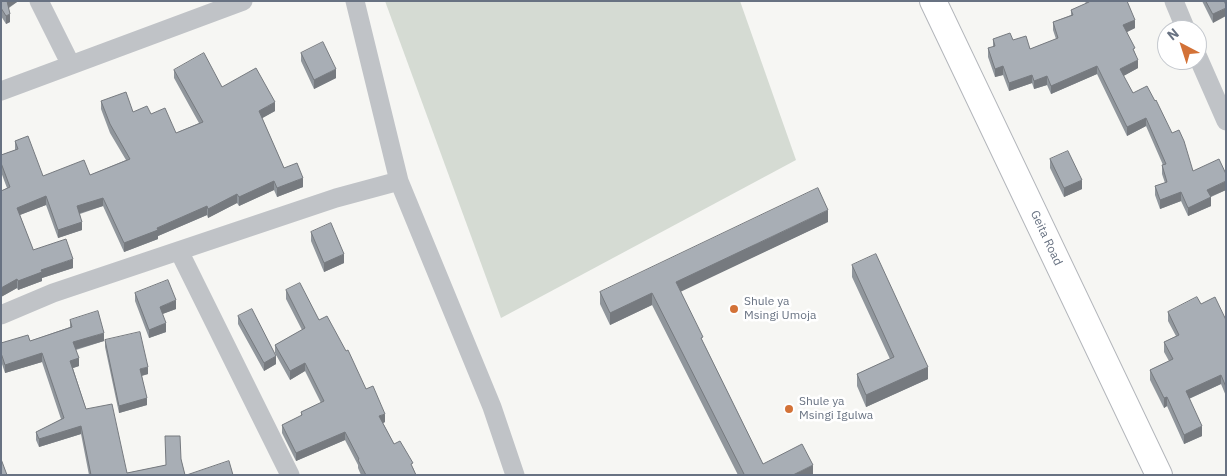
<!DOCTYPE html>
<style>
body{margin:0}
#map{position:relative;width:1227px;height:476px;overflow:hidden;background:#f6f6f3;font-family:"IBM Plex Sans",sans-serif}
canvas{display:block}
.frame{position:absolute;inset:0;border:2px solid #687282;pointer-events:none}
.north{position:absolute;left:1157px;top:20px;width:50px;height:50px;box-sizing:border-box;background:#fff;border:1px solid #c3c7cd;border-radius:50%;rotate:320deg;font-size:14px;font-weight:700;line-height:20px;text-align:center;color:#687282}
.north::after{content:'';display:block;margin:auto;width:18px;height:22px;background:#d37237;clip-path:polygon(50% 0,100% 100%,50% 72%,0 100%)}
</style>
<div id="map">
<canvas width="1227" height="476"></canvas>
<div class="frame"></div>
<div class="north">N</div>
</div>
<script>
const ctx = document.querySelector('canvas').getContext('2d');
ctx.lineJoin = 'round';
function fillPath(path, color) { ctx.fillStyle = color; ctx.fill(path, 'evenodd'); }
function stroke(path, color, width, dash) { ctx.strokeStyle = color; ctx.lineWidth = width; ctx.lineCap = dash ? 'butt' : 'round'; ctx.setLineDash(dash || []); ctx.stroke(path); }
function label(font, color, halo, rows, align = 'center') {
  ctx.font = font + ' "IBM Plex Sans",sans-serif'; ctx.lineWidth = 5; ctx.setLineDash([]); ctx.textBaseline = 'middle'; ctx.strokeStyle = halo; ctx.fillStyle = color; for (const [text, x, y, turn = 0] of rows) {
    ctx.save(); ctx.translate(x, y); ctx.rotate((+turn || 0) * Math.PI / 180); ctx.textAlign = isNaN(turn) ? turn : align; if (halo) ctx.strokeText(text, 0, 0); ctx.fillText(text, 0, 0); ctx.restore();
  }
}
const green = new Path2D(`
 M385,1H740L796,160L501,318Z`);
const street = new Path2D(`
 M39,1L71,65
 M355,1L399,181L492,407L515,475
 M1174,1L1186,30
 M1197,55L1226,121
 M1,91L243,1
 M179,251L290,475
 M1,315L53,293L336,198L399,181`);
const secondary = new Path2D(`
 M933,1L1159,475`);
const wall = new Path2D(`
 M1,1H17V2L9,8L10,22L6,24L1,16Z
 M1085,1H1127L1135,28L1127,32L1135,53L1138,68L1123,76L1133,93L1172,133L1193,171L1226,190L1211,197V206L1188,216L1181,201L1160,209L1155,195V186L1165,183L1162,174V165H1163L1146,126L1127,136L1097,74L1051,94L1047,85L1034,89L1032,83L1009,91L1003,75L995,77L988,57V48L993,47V39L1013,40L1030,49L1056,39L1053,30V22L1071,15V10L1086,4Z
 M1202,1H1224L1213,23Z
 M301,53L336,78L314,89L301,61Z
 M174,70L222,87L275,111L262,118L284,168L303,187L277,197L274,190L239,206L237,203L208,218L207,215L158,236V239L124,252L103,206L80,214L82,230L58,238L46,205L20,215L33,250L73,268L42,278V281L18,290L17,288L1,297V191L7,188L1,172V155L15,150V141L43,176L90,175L126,160L110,133L101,109V101L133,112L151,114L176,133L199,123L174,78Z
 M1050,159L1082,189L1064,197L1050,168Z
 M828,222L680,291L703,342L763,464L813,475H738L652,305L610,325L600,304V292Z
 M311,232L344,263L324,272L311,241Z
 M852,265L928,379L866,407L857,386V374L890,359L852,277Z
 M286,290L319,320L366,389L385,422L383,423L394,444L413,468L416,475H361L358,468V465L345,440L296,461L282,433V425L301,416V412L321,403L305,371L290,380L275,353V345L302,330L286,299Z
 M135,293L176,309L162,314L166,332L149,338L135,301Z
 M1201,304L1226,320V396L1221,384L1189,399L1202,436L1184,444L1167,406L1164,408L1150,380V370L1169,361L1164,352V342L1176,336L1168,321V312Z
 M238,316L276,364L264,371L238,324Z
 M70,320L104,341L76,350L79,366L73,368L86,409L127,473L166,465L181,459L185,475H89L81,434L39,447L36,440V432L61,419L42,362L5,373L1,361V343L30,341L70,327Z
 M105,340L148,374L142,376L147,405L119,413L105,347Z`);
const shadedWall = new Path2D(`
 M6,1H17V2L6,9Z
 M1226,8V16L1213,23V14Z
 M10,14V22L6,24V16Z
 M1135,20V28L1123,34V25Z
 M1138,60V68L1120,78V69Z
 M1003,66V75L995,77V69Z
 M1097,66V74L1051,94V86Z
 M336,69V78L314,89V80Z
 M1032,75V83L1009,91V83Z
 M1047,76V85L1034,89V81Z
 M275,102V111L259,120V111Z
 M1146,118V126L1127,136V127Z
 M303,178V187L277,197V188Z
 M1082,180V189L1064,197V188Z
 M274,181V190L239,206V197Z
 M1226,181V190L1207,198V190Z
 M1181,192V201L1160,209V200Z
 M237,194V203L208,218V209Z
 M46,196V205L17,216V208Z
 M1211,197V206L1188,216V208Z
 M103,198V206L77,214V206Z
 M207,206V215L158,236V239L124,252V243Z
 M828,210V222L676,294V282Z
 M82,222V230L58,238V230Z
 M344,254V263L324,272V263Z
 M73,259V268L42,278V281L18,290V281L41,270Z
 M17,279V288L1,297V288Z
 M652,293V305L610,325V313Z
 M176,300V309L160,315V307Z
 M166,323V332L149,338V330Z
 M104,333V341L73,350V342Z
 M42,353V362L5,373V365Z
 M276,356V364L264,371V363Z
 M79,358V366L70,369V361Z
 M305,363V371L290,380V371Z
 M148,367V374L140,376V369Z
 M928,367V379L866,407V395Z
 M1221,375V384L1186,400V391Z
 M1167,397V406L1164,408V398Z
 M147,398V405L119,413V406Z
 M385,414V422L379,425V416Z
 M81,426V434L39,447V439Z
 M1202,426V436L1184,444V435Z
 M345,432V440L296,461V453Z
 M813,465V475H793Z`);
const building = new Path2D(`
 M1,1H7L10,14L6,16L1,8Z
 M1089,1H1127L1135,20L1123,25L1135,48L1133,49L1138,60L1120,69L1133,93L1147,86L1155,101L1156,100L1172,133L1179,130L1184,141L1193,171L1219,159L1226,174V181L1207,190L1211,197L1188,208L1181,192L1160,200L1155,186L1167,182L1162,165L1166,164L1146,118L1127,127L1097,66L1051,86L1047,76L1034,81L1032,75L1009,83L1003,66L995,69L988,48L995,46L993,39L1010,33L1013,40L1026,36L1030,49L1058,38L1053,22L1073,15L1071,10L1089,2Z
 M1206,1H1224L1226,5V8L1213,14Z
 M323,42L336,69L314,80L301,53Z
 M204,53L222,87L256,68L275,102L259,111L284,168L297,163L303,178L277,188L274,181L239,197L237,194L208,209L207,206L157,228L158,230L124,243L103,198L77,206L82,222L58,230L46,196L17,208L33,249V250L66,239L73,259L41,270L42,272L18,281L17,279L1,288V191L10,187L1,163V155L18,149L15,141L28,136L43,176L84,160L90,175L130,159L110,124L101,101L126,92L133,112L147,106L151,114L165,108L176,133L203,122L174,70Z
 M1068,151L1082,180L1064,188L1050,159Z
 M818,188L828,210L676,282L703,337L701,338L763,464L802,444L813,465L793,475H743L744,474L652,293L610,313L600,292Z
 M331,223L344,254L324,263L311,232Z
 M876,254L928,367L866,395L857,374L894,357L852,265Z
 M168,280L176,300L160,307L166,323L149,330L135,293Z
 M300,283L319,320L327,316L346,351L348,350L366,389L373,386L385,414L379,416L394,444L400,441L413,463L411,464L416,475H366L358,460L359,459L345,432L296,453L282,425L302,415L301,412L324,401L305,363L290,371L275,345L305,328L286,290Z
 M1197,297L1201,304L1215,297L1226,320V387L1221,375L1186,391L1202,426L1184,435L1167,397L1164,398L1150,370L1173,359L1164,342L1179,335L1168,312Z
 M252,309L276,356L264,363L238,316Z
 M98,311L104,333L73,342L79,358L70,361L86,409L112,404L127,473L166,465L165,436H180L181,459L185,475H91L81,426L39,439L36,432L64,418L42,353L5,365L1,353V343L28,335L30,341L72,327L70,320Z
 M140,332L148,367L140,369L147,398L119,406L105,340Z
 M1,459L7,475H1Z
 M229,461L233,475H187Z`);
const markers = [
 [734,309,5,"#d37237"],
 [789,409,5,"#d37237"]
];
const streetNames = [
 ["Geita Road",1046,238,65]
];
const poiNames = [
 ["Shule ya",744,302],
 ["Msingi Umoja",744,316],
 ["Shule ya",799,402],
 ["Msingi Igulwa",799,416]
];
fillPath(green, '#d5dbd3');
stroke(secondary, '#b3b6bb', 28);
stroke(street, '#c0c3c7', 19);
stroke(secondary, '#fff', 26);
fillPath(wall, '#90969c');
fillPath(shadedWall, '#767a7f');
fillPath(building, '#a8aeb5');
stroke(building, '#767a7f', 1);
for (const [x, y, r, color] of markers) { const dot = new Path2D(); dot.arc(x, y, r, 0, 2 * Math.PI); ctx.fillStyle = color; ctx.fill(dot); stroke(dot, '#fff', 2); }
label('12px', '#687282', '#fff', streetNames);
label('12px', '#687282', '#fff', poiNames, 'left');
</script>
